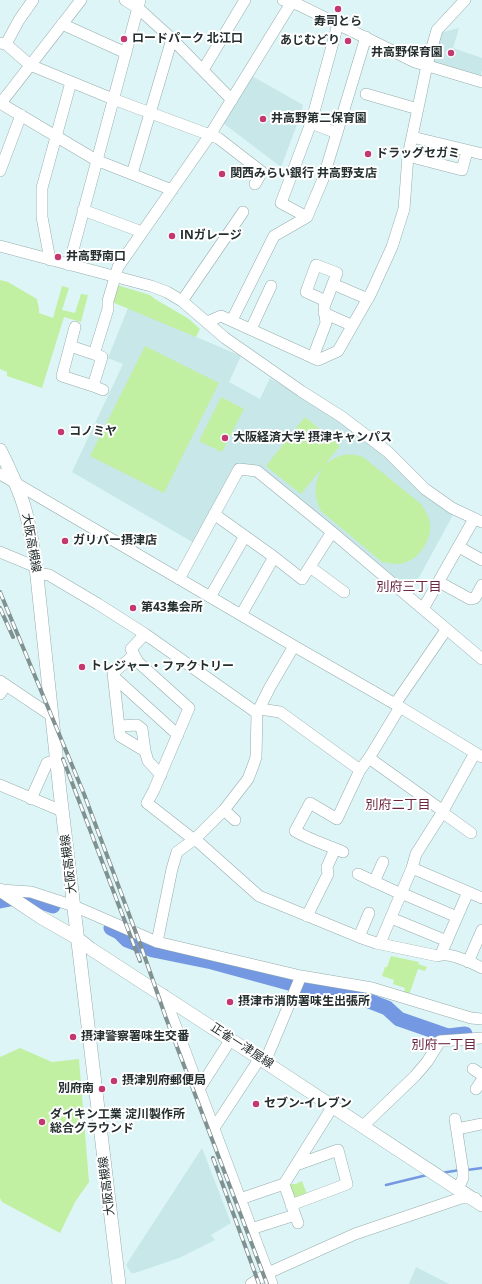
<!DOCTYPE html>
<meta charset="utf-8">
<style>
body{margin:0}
canvas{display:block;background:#ddf5f6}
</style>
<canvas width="482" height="1284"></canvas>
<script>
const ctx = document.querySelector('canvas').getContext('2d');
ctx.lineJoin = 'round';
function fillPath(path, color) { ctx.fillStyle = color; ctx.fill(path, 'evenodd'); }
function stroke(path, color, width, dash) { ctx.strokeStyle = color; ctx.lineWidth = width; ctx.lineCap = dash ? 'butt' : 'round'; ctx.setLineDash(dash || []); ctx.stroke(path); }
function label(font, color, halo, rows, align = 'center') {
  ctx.font = font + ' "Open Sans","Noto Sans JP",sans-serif'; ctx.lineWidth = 4; ctx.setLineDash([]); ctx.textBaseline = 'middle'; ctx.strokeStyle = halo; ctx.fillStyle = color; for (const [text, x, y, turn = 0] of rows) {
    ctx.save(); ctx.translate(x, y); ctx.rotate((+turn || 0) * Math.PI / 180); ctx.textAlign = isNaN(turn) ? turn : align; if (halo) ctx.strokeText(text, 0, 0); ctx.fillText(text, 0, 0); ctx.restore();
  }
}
const built = new Path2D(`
 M459,28L453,48L482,58V70L480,78L436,65L433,61L440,33Z
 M252,76L303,105L301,114L281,167L223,123Z
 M128,308L241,356L229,382L260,399L270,378L339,420L385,456L453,515L411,592L258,468L237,466L194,543L72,472L123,364L108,358Z
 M202,1148L231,1223L211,1235L215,1240L179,1258L135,1273H131L126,1265Z
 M416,1267L449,1284H409Z`);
const green = new Path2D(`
 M0,280L8,282L37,299L39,309V313L53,318L62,286L69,288L62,310L75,313L81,294L88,295L81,322L64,317L42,388L7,376V372L0,369Z
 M117,285L150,295L155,299L189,319L200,329L196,337L112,302Z
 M145,346L219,383L164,493L90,456Z
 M221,397L244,409L222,452L199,441Z
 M305,417L340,446L325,464C339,455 346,452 363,457L421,504C425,511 429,516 430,524C432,540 419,559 404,563C397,565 389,563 382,562L321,511C313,493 314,485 322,468L301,494L266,466Z
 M391,956L419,962L418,964L427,967L425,971L418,969L409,995L404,993L405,988L393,984L394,980L382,976L385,967H387Z
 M20,1048L52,1062L79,1059L89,1182L75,1202L60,1233L2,1202L0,1198V1057Z
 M302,1181L308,1197L293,1198L288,1184H296Z`);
const stream = new Path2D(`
 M467,1170L482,1168
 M441,1173L460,1170
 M386,1185L427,1175`);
const river = new Path2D(`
 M0,901L20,897L31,898L53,906
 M111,928L119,932L127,940L153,950L212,962L300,986L359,997L387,1008L399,1019L448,1036L465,1034`);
const minor = new Path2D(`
 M125,0L138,8L172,39L232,100
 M283,0L299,5L415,62L482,82
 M62,24L126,53
 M0,43L6,44L30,65L113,99L218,138L262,172L255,184
 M6,44L19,20L33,0
 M203,70L245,0
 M366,94L418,109
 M0,103L96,160L172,190
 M1,103L81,0
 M311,123L337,133
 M412,137L482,154
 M408,156L462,170L467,151
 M0,171L21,115
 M132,174L172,39
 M83,210L142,232
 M307,217L281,203L311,123L338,24
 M0,246L151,286L167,292L182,301L225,338L301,391L342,417L388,452L425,489L452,508L482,522
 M50,260L42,217V188L71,82
 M69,265L140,0
 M333,284L368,299
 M182,301L243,212
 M324,313L351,325
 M232,320L274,236L307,217L323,179L366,37
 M207,322L221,316L318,360L338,351L371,293L392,247L404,209L408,156L427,65L437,30L465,0
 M75,327L62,376L93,386L102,357L94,354L108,309V301L118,267L210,135L293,0
 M251,329L271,286
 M70,346L94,354
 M313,357L326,323L324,307L337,273L316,265L306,292L326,301
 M93,386L103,390
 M0,474L294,646L395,704L482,757
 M214,514L274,557L302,579L332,532
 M459,547L482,560
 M0,552L36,567
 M310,567L344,592
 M37,573L49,575L98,604L145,634L257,713
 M179,579L239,469L257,471L332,532L482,659
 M439,582L470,599L475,598L482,585
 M210,597L245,536
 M423,609L474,519
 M241,615L274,557
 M145,634L131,649L138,662L189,708L154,790L147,803L193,839
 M134,655L113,673L120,736L145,751
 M114,677L178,735
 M0,681L52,716
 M0,694L6,685
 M395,704L446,630
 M260,709L280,712L360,770
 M119,726L137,725L142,729L145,751L148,761L161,775
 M369,758L443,811L446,815L471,833
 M0,785L62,811
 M31,799L47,763L57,760
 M224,810L235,820
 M195,839L259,896L359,937L376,943L438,956C447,951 473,963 482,968
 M343,852C327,845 310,840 295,831L310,803L337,819L360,770L369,758L400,707
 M412,868L416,854L440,816L475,753
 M358,874L401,894
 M374,882L383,862
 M0,890L31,892L74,906L157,942L301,976L372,988L471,1018L482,1019
 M401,893L457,917
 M307,916L328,874L327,867L335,849
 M391,918L447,941
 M359,937L369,913
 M157,942L172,869L177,852L195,839L224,810L248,779L253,766L256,757L257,713L270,687L294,646
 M380,943L412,868L482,898
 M441,954L468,892
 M468,962L482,930
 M164,995L272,1284
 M265,1062L301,976
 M473,1069L482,1075
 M199,1089L231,1039
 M476,1089L482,1080
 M455,1119L463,1171V1178L458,1189
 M363,1126L415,1076L427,1062L440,1041L482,1038
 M214,1128L260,1058
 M457,1129L482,1124
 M240,1199L284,1184
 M291,1205L347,1184L338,1150L296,1165
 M298,1223L284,1184L333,1106
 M251,1229L295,1215
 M251,1284L268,1273L355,1234L461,1198H475`);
const major = new Path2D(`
 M0,450C9,468 18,487 24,506C30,526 33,546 36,567L60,792L119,1284
 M0,890L42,918L77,938L91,949L265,1062L482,1205`);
const rail = new Path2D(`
 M0,592L84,794L142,949L166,1018L267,1284
 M0,608L13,637
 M63,759L140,961
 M213,1158L259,1284`);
const markers = [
 [338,9,4,"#c33871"],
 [124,39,4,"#c33871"],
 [348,41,4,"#c33871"],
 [451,53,4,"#c33871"],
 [263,119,4,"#c33871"],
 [368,154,4,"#c33871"],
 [222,174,4,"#c33871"],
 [172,236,4,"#c33871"],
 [58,257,4,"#c33871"],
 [61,432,4,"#c33871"],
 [225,438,4,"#c33871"],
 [65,541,4,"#c33871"],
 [133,608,4,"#c33871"],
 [82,667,4,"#c33871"],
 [230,1002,4,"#c33871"],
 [73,1037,4,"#c33871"],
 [114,1081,4,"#c33871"],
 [102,1089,4,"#c33871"],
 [256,1104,4,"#c33871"],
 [42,1122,4,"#c33871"]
];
const poiNames = [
 ["寿司とら",338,22,"center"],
 ["ロードパーク 北江口",132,39],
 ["あじむどり",340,41,"right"],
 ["井高野保育園",443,53,"right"],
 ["井高野第二保育園",271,119],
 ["ドラッグセガミ",376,154],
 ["関西みらい銀行 井高野支店",230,174],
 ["INガレージ",180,236],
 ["井高野南口",66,257],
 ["コノミヤ",69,432],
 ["大阪経済大学 摂津キャンパス",233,438],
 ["ガリバー摂津店",73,541],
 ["第43集会所",141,608],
 ["トレジャー・ファクトリー",90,667],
 ["摂津市消防署味生出張所",238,1002],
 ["摂津警察署味生交番",81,1037],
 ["摂津別府郵便局",122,1081],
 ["別府南",94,1089,"right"],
 ["セブン-イレブン",264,1104],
 ["ダイキン工業 淀川製作所",50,1115],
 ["総合グラウンド",50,1129]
];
const streetNames = [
 ["大阪高槻線",31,543,80],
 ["大阪高槻線",69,864,-97],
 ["正雀一津屋線",242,1046,33],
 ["大阪高槻線",107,1186,-97]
];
const neighbourhoodNames = [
 ["別府三丁目",409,587],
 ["別府二丁目",398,805],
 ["別府一丁目",444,1045]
];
fillPath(built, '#c7e7e8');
fillPath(green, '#c1f0a3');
stroke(stream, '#7499e2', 2.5);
stroke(river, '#7499e2', 15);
stroke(minor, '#96acad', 12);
stroke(major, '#96acad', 14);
stroke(minor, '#fff', 11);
stroke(major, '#fff', 13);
stroke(rail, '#809191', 4);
stroke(rail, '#fff', 2.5, [8]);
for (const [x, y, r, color] of markers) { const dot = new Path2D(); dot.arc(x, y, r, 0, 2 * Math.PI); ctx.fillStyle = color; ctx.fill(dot); stroke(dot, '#fff', 1.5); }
label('bold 12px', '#252e2e', '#fff', poiNames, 'left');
label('12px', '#252e2e', '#fff', streetNames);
label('13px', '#6b2740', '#fff', neighbourhoodNames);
</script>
